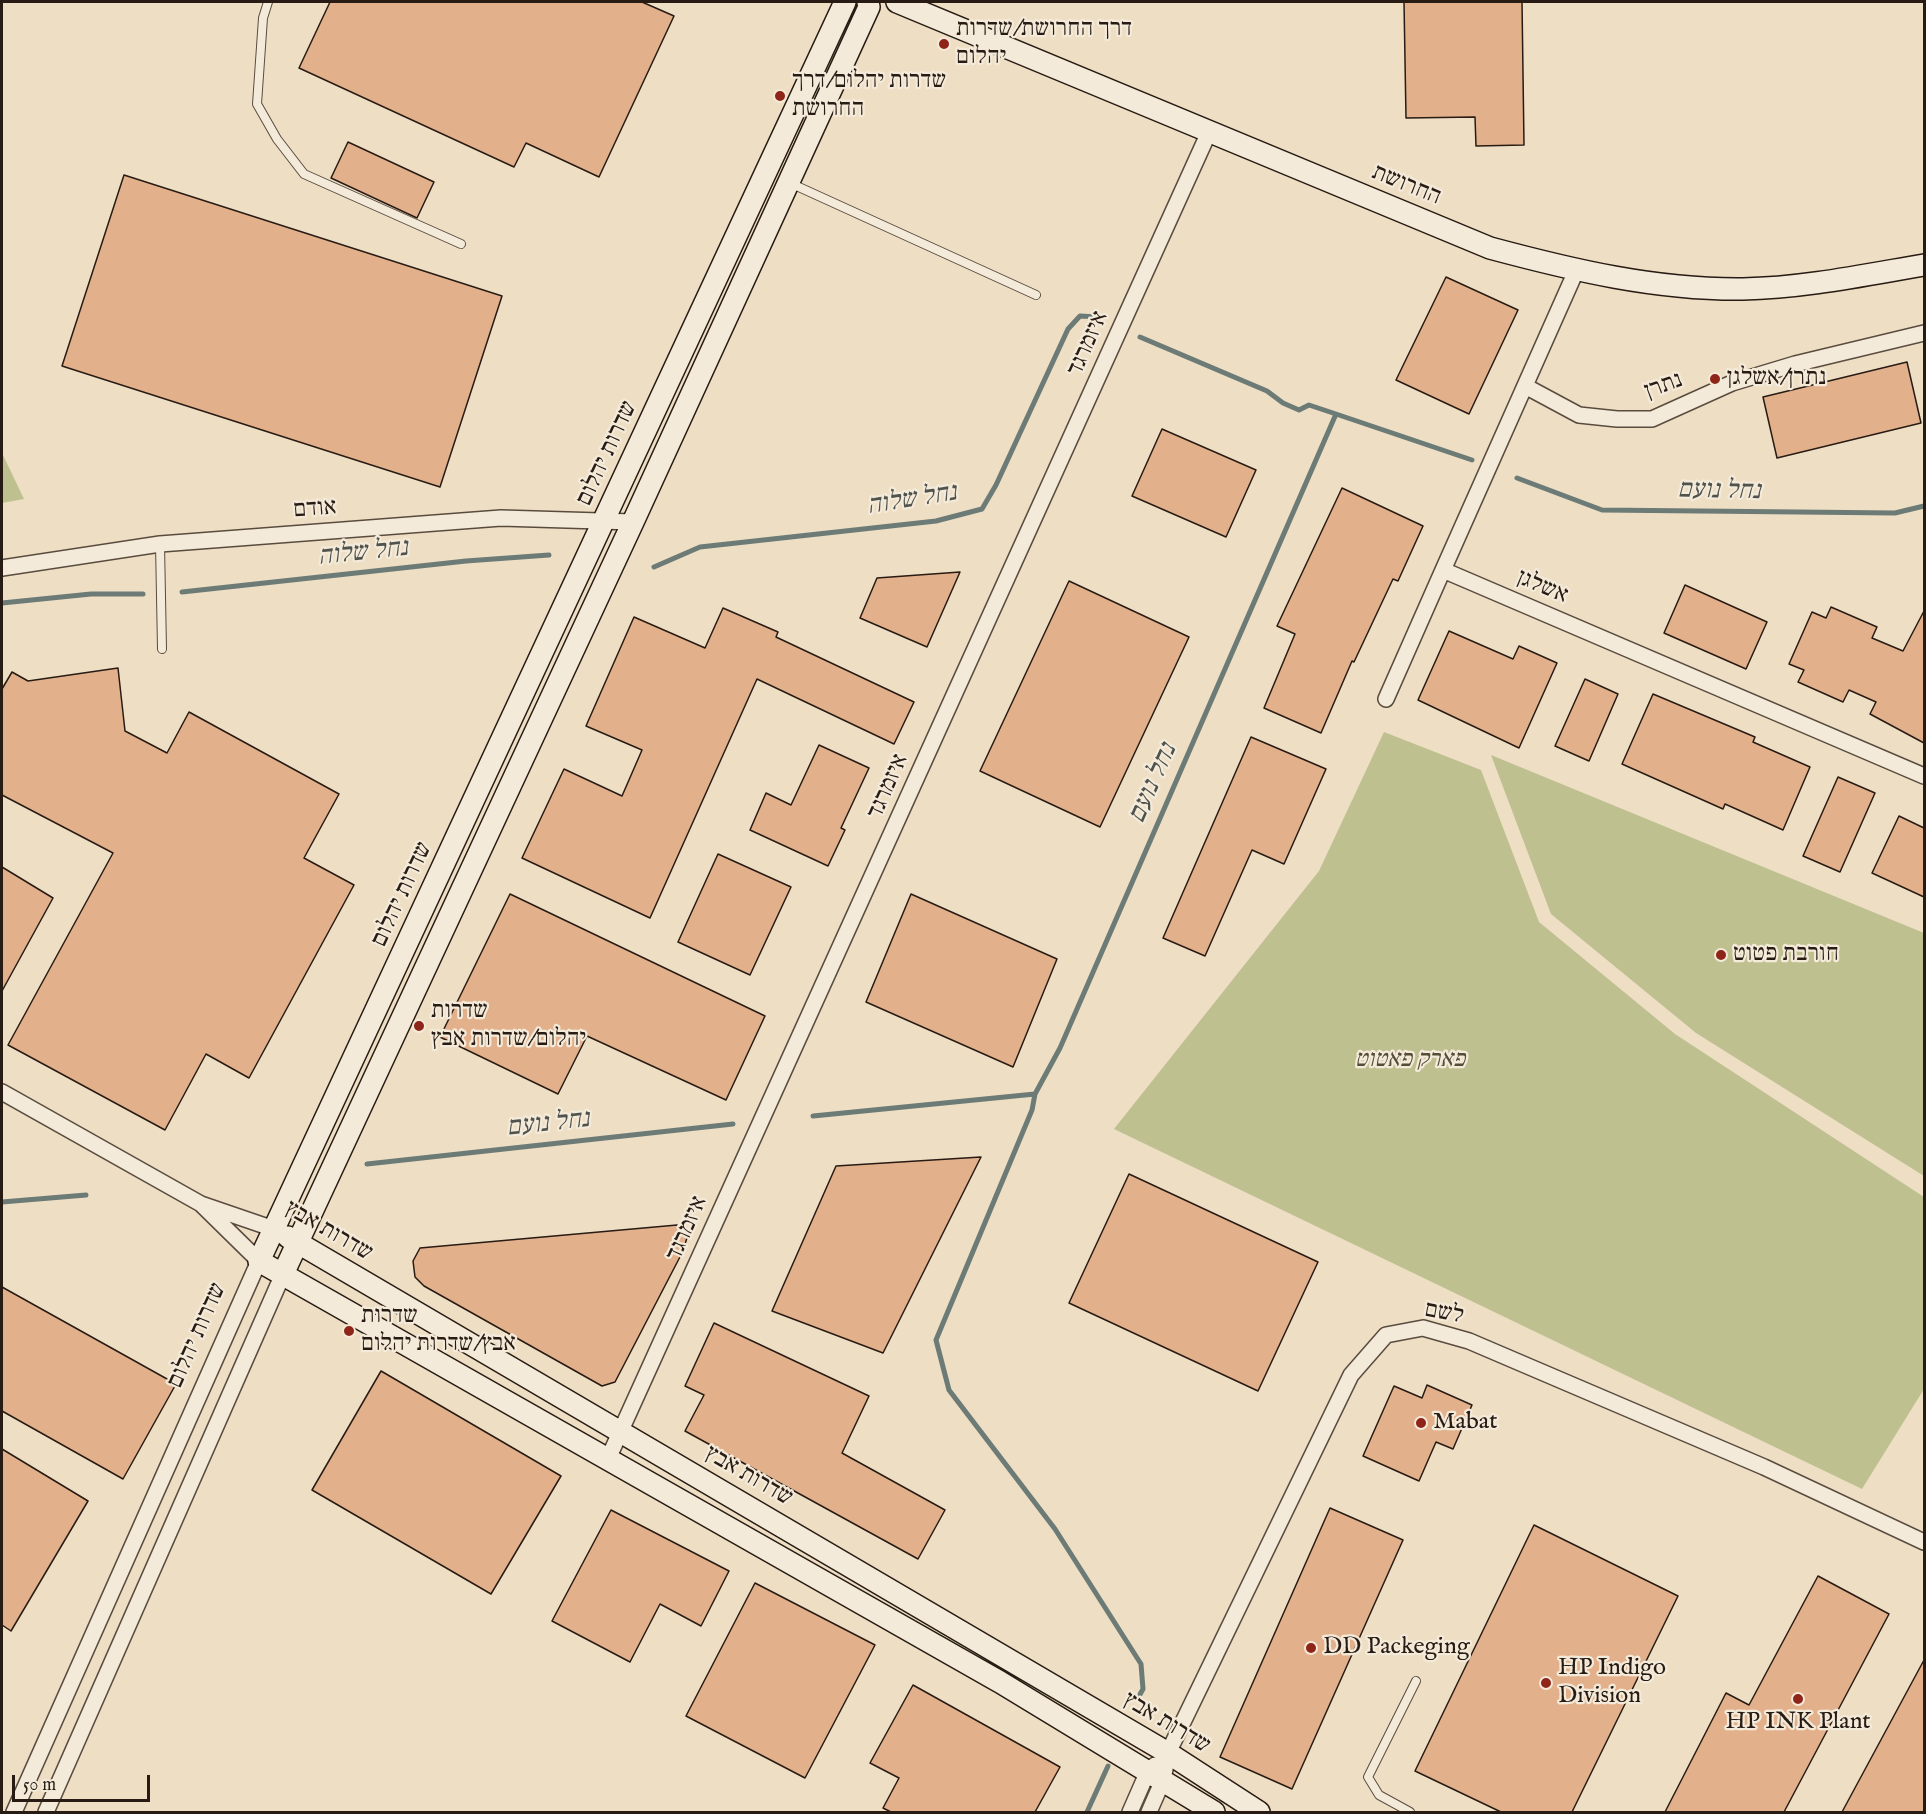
<!DOCTYPE html>
<meta charset="utf-8">
<style>
body{margin:0}
#map{position:relative;width:1926px;height:1814px;overflow:hidden;background:#eedec4;font-family:"IM FELL English",serif}
canvas{display:block}
.frame{position:absolute;inset:0;border:3px solid #271b13;pointer-events:none}
.scale{position:absolute;left:12px;top:1775px;width:138px;height:27px;box-sizing:border-box;border:3px solid #271b13;border-top:0;padding-left:8px;font-size:18px;line-height:21px;white-space:nowrap;color:#271b13;-webkit-text-stroke:4px #f4ead9;paint-order:stroke}
</style>
<div id="map">
<canvas width="1926" height="1814"></canvas>
<div class="frame"></div>
<div class="scale">50 m</div>
</div>
<script>
const ctx = document.querySelector('canvas').getContext('2d');
ctx.lineJoin = 'round';
function fillPath(path, color) { ctx.fillStyle = color; ctx.fill(path, 'evenodd'); }
function stroke(path, color, width, dash) { ctx.strokeStyle = color; ctx.lineWidth = width; ctx.lineCap = dash ? 'butt' : 'round'; ctx.setLineDash(dash || []); ctx.stroke(path); }
function label(font, color, halo, rows, align = 'center') {
  ctx.font = font + ' "IM FELL English","Frank Ruhl Libre",serif'; ctx.lineWidth = 4.5; ctx.setLineDash([]); ctx.textBaseline = 'middle'; ctx.strokeStyle = halo; ctx.fillStyle = color; for (const [text, x, y, turn = 0] of rows) {
    ctx.save(); ctx.translate(x, y); ctx.rotate((+turn || 0) * Math.PI / 180); ctx.textAlign = isNaN(turn) ? turn : align; if (halo) ctx.strokeText(text, 0, 0); ctx.fillText(text, 0, 0); ctx.restore();
  }
}
const green = new Path2D(`
 M2,453L24,499L2,503Z
 M1384,732L1481,770L1539,922L1675,1034L1924,1197V1389L1862,1489L1114,1129L1319,871Z
 M1491,755L1924,933V1176L1696,1033L1551,914Z`);
const stream = new Path2D(`
 M1140,337L1267,391L1283,403L1299,410L1309,405L1336,414
 M1517,478L1602,510L1895,513L1924,506
 M654,567L700,547L936,521L982,509L996,485L1068,329L1080,316L1098,317
 M182,592L466,561L549,555
 M2,603L91,594H143
 M1035,1094L1032,1110L936,1340L949,1390L1055,1529L1141,1664L1143,1689L1138,1698
 M813,1116L1035,1094L1060,1048L1336,414L1472,460
 M367,1164L733,1124
 M2,1202L86,1195
 M1087,1812L1108,1766`);
const building = new Path2D(`
 M330,2H642L674,16L599,177L526,143L514,167L299,68Z
 M1404,2H1522L1524,145L1476,146L1475,117L1406,118Z
 M348,142L434,182L417,218L331,178Z
 M124,175L502,296L440,487L62,366Z
 M1446,277L1518,310L1469,414L1396,380Z
 M1907,362L1921,423L1777,458L1763,397Z
 M1162,429L1256,470L1226,537L1132,496Z
 M1342,488L1423,526L1398,581L1393,579L1354,662L1352,661L1321,733L1264,708L1295,634L1277,626Z
 M960,572L927,647L860,618L877,578Z
 M1069,581L1189,637L1100,827L980,771Z
 M1685,585L1767,622L1746,669L1664,633Z
 M1831,607L1877,627L1872,638L1903,651L1924,611V743L1870,714L1876,702L1849,690L1843,702L1798,682L1804,670L1789,664L1812,612L1826,618Z
 M723,608L778,632L776,637L914,702L894,744L757,679L650,918L522,858L564,769L622,796L642,750L586,726L634,617L705,648Z
 M1449,631L1513,659L1519,646L1557,663L1519,748L1418,700Z
 M118,668L125,731L167,753L189,712L339,794L304,858L354,885L249,1078L206,1054L165,1130L8,1045L113,853L2,795V689L12,672L28,681Z
 M1585,679L1618,694L1589,761L1555,746Z
 M1653,694L1755,737L1753,742L1810,767L1783,830L1725,804L1723,809L1622,764Z
 M1251,737L1326,769L1284,864L1252,850L1205,956L1163,938Z
 M819,745L869,768L841,828L845,830L828,866L750,830L766,793L791,805Z
 M1838,777L1875,793L1840,872L1803,856Z
 M1899,816L1924,828V897L1872,873Z
 M718,854L791,887L750,975L678,942Z
 M2,867L53,898L2,991Z
 M510,894L765,1016L726,1100L587,1036L558,1094L440,1037Z
 M911,894L1057,959L1013,1067L866,1002Z
 M981,1157L883,1353L772,1311L836,1166Z
 M1129,1174L1318,1262L1258,1391L1069,1303Z
 M677,1225L687,1238L682,1253L615,1382L602,1386L424,1286L415,1277L413,1261L420,1248Z
 M2,1287L176,1384L123,1479L2,1411Z
 M714,1323L869,1396L842,1453L945,1510L918,1559L685,1431L704,1395L685,1386Z
 M381,1371L561,1476L491,1594L312,1490Z
 M1427,1385L1472,1405L1453,1449L1436,1442L1419,1481L1363,1456L1394,1386L1422,1398Z
 M2,1449L88,1501L11,1631L2,1625Z
 M1330,1508L1403,1540L1292,1789L1220,1757Z
 M611,1510L729,1571L701,1626L660,1604L630,1662L552,1621Z
 M1534,1525L1678,1596L1572,1812H1501L1415,1771Z
 M1818,1576L1889,1614L1784,1812H1665L1726,1693L1749,1705Z
 M755,1583L875,1645L805,1778L686,1716Z
 M1924,1660V1812H1842Z
 M913,1685L1060,1767L1035,1812H891L883,1808L899,1778L870,1763Z`);
const lane = new Path2D(`
 M268,2L263,18L257,104L277,139L304,174L461,244
 M790,183L1036,295
 M160,544L162,649
 M1410,1812L1379,1795L1368,1777L1416,1681`);
const street = new Path2D(`
 M1576,271L1443,570L1924,776
 M1525,386L1579,415L1617,419H1652L1732,383L1795,364L1924,333
 M2,568L160,544L501,518L633,522
 M1386,699L1443,570
 M2,1092L201,1204L274,1229
 M608,1459L1209,132
 M14,1812L259,1261L201,1204
 M46,1812L283,1274
 M1130,1812L1148,1771L1155,1765
 M1149,1812L1163,1780L1168,1753L1351,1375L1386,1335L1423,1328L1469,1341L1764,1467L1924,1542`);
const secondary = new Path2D(`
 M845,2L259,1261L1000,1682L1214,1812
 M897,2L1490,248C1572,270 1656,290 1743,289C1803,288 1865,275 1924,265
 M288,1237L1168,1753L1259,1812
 M283,1274L633,522L869,7L868,2`);
const markers = [
 [944,44,6,"#8f2418"],
 [780,96,6,"#8f2418"],
 [1715,379,6,"#8f2418"],
 [1721,955,6,"#8f2418"],
 [419,1026,6,"#8f2418"],
 [349,1331,6,"#8f2418"],
 [1421,1423,6,"#8f2418"],
 [1311,1648,6,"#8f2418"],
 [1546,1683,6,"#8f2418"],
 [1798,1699,6,"#8f2418"]
];
const poiNames = [
 ["דרך החרושת/שדרות",956,30],
 ["יהלום",956,58],
 ["שדרות יהלום/דרך",792,82],
 ["החרושת",792,110],
 ["נתרן/אשלגן",1727,379],
 ["חורבת פטוט",1733,955],
 ["שדרות",431,1012],
 ["יהלום/שדרות אבץ",431,1040],
 ["שדרות",361,1317],
 ["אבץ/שדרות יהלום",361,1345],
 ["Mabat",1433,1423],
 ["DD Packeging",1323,1648],
 ["HP Indigo",1558,1669],
 ["Division",1558,1697],
 ["HP INK Plant",1798,1723,"center"]
];
const streetNames = [
 ["החרושת",1406,186,22],
 ["איזמרגד",1089,344,-66],
 ["נתרן",1664,387,-20],
 ["שדרות יהלום",608,454,-65],
 ["אודם",315,510,-4],
 ["אשלגן",1542,588,23],
 ["איזמרגד",889,787,-66],
 ["שדרות יהלום",403,895,-65],
 ["איזמרגד",688,1229,-66],
 ["שדרות אבץ",328,1232,30],
 ["לשם",1444,1314,10],
 ["שדרות יהלום",198,1336,-66],
 ["שדרות אבץ",748,1477,30],
 ["שדרות אבץ",1166,1724,31]
];
const parkNames = [
 ["פארק פאטוט",1410,1061]
];
const waterNames = [
 ["נחל נועם",1719,492,1],
 ["נחל שלוה",912,501,-9],
 ["נחל שלוה",363,554,-6],
 ["נחל נועם",1154,784,-66],
 ["נחל נועם",548,1125,-6]
];
fillPath(green, '#bec090');
stroke(stream, '#6d7b77', 5);
fillPath(building, '#e3b08c');
stroke(building, '#271b13', 1.5);
stroke(lane, '#594c3f', 10);
stroke(street, '#594c3f', 18);
stroke(secondary, '#271b13', 24);
stroke(lane, '#f4ead9', 8);
stroke(street, '#f4ead9', 15);
stroke(secondary, '#f4ead9', 21);
for (const [x, y, r, color] of markers) { const dot = new Path2D(); dot.arc(x, y, r, 0, 2 * Math.PI); ctx.fillStyle = color; ctx.fill(dot); stroke(dot, '#f4ead9', 2); }
label('24px', '#271b13', '#f4ead9', poiNames, 'left');
label('24px', '#271b13', '#f4ead9', streetNames);
label('italic 24px', '#544d38', '#f4ead9', parkNames);
label('italic 26px', '#50534d', '#f4ead9', waterNames);
</script>
